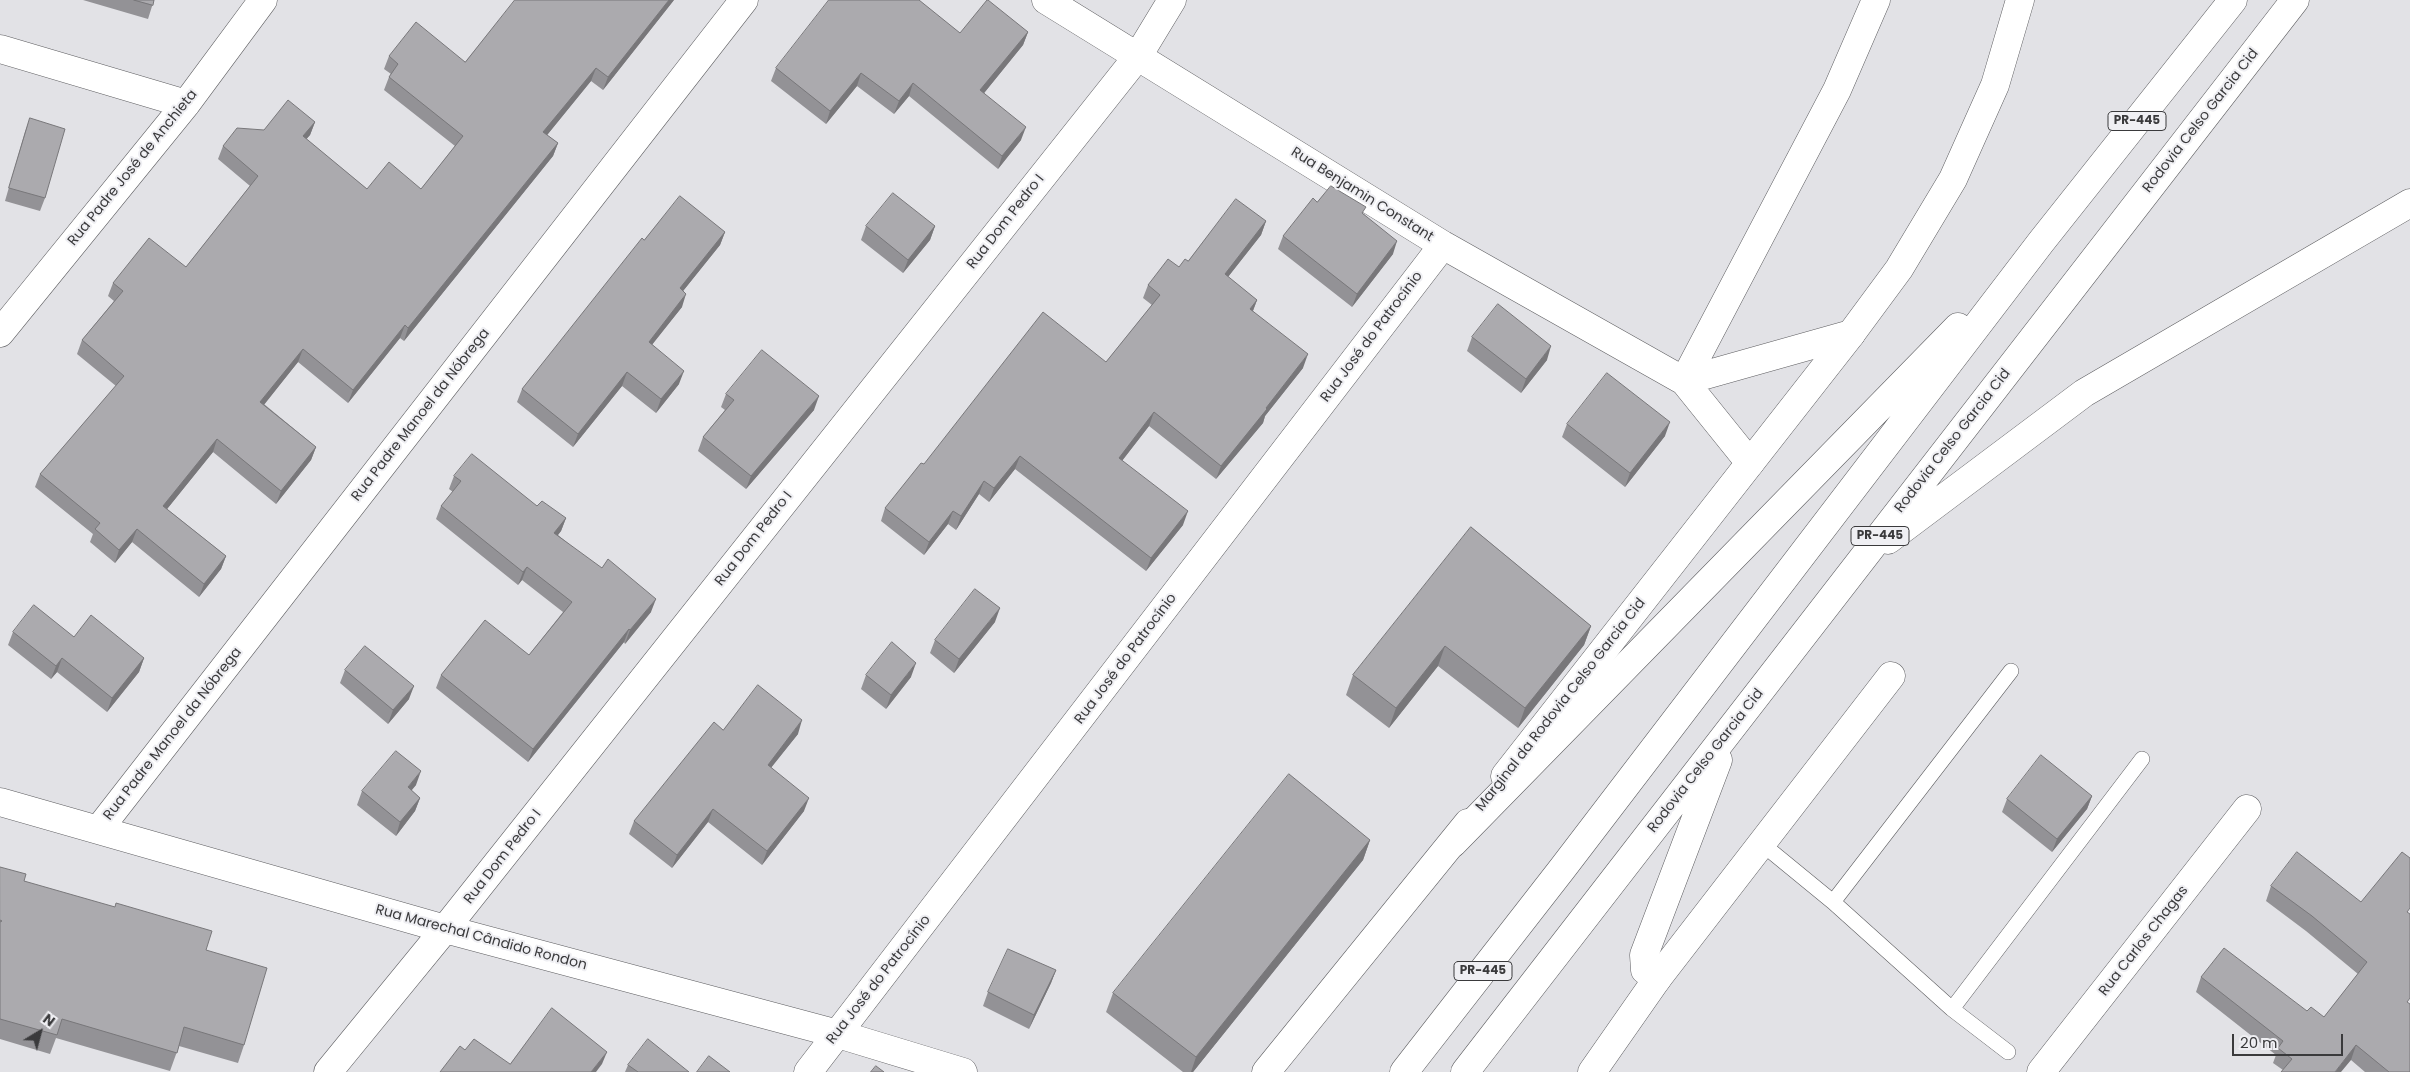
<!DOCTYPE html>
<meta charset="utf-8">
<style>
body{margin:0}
#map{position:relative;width:2410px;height:1072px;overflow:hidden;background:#e2e2e6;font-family:Poppins,sans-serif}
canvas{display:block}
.north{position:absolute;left:15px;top:1007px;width:50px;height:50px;-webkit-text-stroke:4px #efeff3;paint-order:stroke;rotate:37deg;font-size:14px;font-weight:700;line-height:20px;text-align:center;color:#3a3a3c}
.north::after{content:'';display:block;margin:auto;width:18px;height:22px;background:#3a3a3c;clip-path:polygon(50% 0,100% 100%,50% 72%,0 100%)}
.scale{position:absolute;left:2232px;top:1034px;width:111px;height:22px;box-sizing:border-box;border:2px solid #3a3a3c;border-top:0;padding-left:6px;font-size:15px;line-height:18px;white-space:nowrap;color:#3a3a3c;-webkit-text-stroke:4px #efeff3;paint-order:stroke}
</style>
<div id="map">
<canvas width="2410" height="1072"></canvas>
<div class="north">N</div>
<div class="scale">20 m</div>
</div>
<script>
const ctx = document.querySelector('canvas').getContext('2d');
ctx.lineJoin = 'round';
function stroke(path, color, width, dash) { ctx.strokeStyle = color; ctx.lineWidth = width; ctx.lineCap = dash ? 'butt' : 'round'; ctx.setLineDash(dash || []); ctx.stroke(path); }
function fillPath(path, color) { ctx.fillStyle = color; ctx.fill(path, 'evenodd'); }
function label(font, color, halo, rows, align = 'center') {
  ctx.font = font + ' Poppins,sans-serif'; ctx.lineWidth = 4; ctx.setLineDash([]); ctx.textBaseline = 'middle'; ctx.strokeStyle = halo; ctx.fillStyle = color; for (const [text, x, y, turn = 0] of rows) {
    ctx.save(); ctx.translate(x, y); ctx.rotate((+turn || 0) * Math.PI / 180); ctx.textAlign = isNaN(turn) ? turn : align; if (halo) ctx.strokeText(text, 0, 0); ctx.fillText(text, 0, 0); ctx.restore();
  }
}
const service = new Path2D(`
 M1761,843L1833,902
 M1952,1009L1833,902L2011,671
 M2008,1052L1952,1009L2142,759`);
const minor = new Path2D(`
 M1046,0L1443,245L1684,381L1750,463
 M0,49L186,104
 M0,333L186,104L263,0
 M1684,381L1837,90L1876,0
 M1684,381L1851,334
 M0,802L445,929L838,1034L963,1072
 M99,829L744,0
 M328,1072L445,929L1138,56L1172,0
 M808,1072L1443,245
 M2041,1072L2247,809`);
const tertiary = new Path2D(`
 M1505,776L1851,334
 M1266,1072L1468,823
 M1592,1072L1657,979L1891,676`);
const trunk = new Path2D(`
 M1851,334L1899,269L1953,179L1995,85L2020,0`);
const motorway = new Path2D(`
 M1888,540L2084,393L2410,203
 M1453,843L1958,327
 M1657,979L1645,970L1644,955L1718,760
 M1404,1072L1562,869L2041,242L2233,0
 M1465,1072L2295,0`);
const wall = new Path2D(`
 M83,0H154L148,19Z
 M674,0L603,90L591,81L547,135L558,143L553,156L404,341L400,338L348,403L298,362L264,404L316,447L311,460L276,504L213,452L167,509L226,556L221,569L199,597L132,542L115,563L90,542L93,534L35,487L40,474L116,386L77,354L82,340L114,301L108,296L113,283L186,267L250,186L218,159L223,146L264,130L315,122L310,135L306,139L367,189H421L455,146L384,90L389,77L391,74L384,69L389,56L465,62Z
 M1028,32L1023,45L984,93L1021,140L998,169L909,96L894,114L857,86L826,124L771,81L776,68L960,33Z
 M30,118L45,198L40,211L5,201L25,132Z
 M1317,202L1364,214L1393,254L1352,307L1278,249L1283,236Z
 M1266,221L1261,235L1228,277L1257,300L1253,311L1303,368L1265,416L1263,423L1216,479L1149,426L1122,461L1183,525L1146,571L1015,469L989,502L979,494L956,530L948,524L924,555L881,521L885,508L924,464L1106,362L1152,305L1143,298L1148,285L1179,267L1188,261Z
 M866,226H935L930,240L903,273L861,240Z
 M725,232L720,245L683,291L682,307L652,344L679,384L656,413L622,386L573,447L517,402L522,389L644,240Z
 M1472,337L1547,360L1521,393L1467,351Z
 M726,394L814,410L746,489L698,451L703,437L725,410L721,407Z
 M1567,424L1665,436L1625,487L1562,437Z
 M454,476L537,506L566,518L561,531L558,535L651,612L625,644L624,642L528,762L436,688L441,675L529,655L563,612L522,580L518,585L436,519L441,506L453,492L449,489Z
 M1471,527L1591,626L1584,645L1518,728L1438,666L1389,728L1346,695L1353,675Z
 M995,622L954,673L930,653L935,640Z
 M13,632L74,637L144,658L139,672L107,712L57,672L51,679L8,645Z
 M345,670L409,699L388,724L340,683Z
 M866,675L911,677L886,709L861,689Z
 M723,730L798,734L771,767L804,811L762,865L708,822L672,868L629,834L634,821Z
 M416,785L411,790L420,798L415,811L396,836L357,805L362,791Z
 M2092,796L2087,809L2052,852L2002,812L2007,799Z
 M1370,840L1363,860L1193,1072H1183L1106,1012L1113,993Z
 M0,867L24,881L206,950L244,1045L238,1063L179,1046L170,1071L56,1038L50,1054L0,1039Z
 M2271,886L2361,902L2410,1072H2365L2351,1060L2283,1070L2273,1063L2276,1055L2196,992L2201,977L2324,1017L2358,974L2306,931L2266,901Z
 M1056,970L1051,983L1029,1029L983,1006L988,992Z
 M628,1065L689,1072H625Z`);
const shadedWall = new Path2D(`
 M669,0H674L603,90L608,77Z
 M1028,32L1023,45L976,103L980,90Z
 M596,68L591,81L539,145L543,132Z
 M861,73L857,86L826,124L830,111Z
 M913,83L909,96L894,114L899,101Z
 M315,122L310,135L298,149L303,136Z
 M1026,127L1021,140L998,169L1002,156Z
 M558,143L553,156L404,341L408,328Z
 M1266,221L1261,235L1220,287L1225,274Z
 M935,226L930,240L903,273L908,260Z
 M725,232L720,245L675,301L680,288Z
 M1397,241L1393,254L1352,307L1357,294Z
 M686,294L682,307L644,355L649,342Z
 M1257,300L1252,313L1250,309Z
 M405,325L400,338L348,403L353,390Z
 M1551,346L1547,360L1521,393L1526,379Z
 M303,349L298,362L256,415L260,402Z
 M1308,354L1303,368L1265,416L1263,423L1216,479L1221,466Z
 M684,371L679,384L656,413L661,399Z
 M627,372L622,386L573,447L578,434Z
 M819,396L814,410L746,489L751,476Z
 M1154,412L1149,426L1114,471L1119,458Z
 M1670,422L1665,436L1625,487L1630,473Z
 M217,439L213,452L159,519L163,506Z
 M316,447L311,460L276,504L281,491Z
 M1020,456L1015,469L989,502L994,488Z
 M984,481L979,494L956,530L961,516Z
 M953,511L948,524L924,555L929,542Z
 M1188,511L1183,525L1146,571L1151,558Z
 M566,518L561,531L549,546L554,533Z
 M137,529L132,542L115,563L119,550Z
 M226,556L221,569L199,597L204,584Z
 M527,567L522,580L518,585L523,572Z
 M656,599L651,612L625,644L630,630Z
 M1000,608L995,622L954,673L959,659Z
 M1591,626L1584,645L1518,728L1525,708Z
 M629,629L624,642L528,762L533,749Z
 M1445,646L1438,666L1389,728L1396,708Z
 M62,658L57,672L51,679L56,666Z
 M144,658L139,672L107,712L112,698Z
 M916,663L911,677L886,709L891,695Z
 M414,686L409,699L388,724L393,710Z
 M802,720L798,734L763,778L768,765Z
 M421,771L416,785L403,801L408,787Z
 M2092,796L2087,809L2052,852L2057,839Z
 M420,798L415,811L396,836L400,822Z
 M809,798L804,811L762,865L767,851Z
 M713,809L708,822L672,868L677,855Z
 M1370,840L1363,860L1193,1072H1191L1196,1057Z
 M1056,970L1051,983L1029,1029L1034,1015Z
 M2356,1045L2351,1060L2341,1072H2335Z
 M607,1052L602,1064L596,1072H591Z`);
const building = new Path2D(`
 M134,0H154L153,5Z
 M515,0H669L608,77L596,68L543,132L558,143L408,328L405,325L353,390L303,349L260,402L316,447L281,491L217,439L163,506L226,556L204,584L137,529L119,550L95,529L100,523L40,474L124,376L82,340L123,291L113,283L149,238L186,267L258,176L223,146L237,128L264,130L288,100L315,122L303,136L367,189L389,162L421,189L463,136L389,77L398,64L389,56L416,22L465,62Z
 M829,0H919L960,33L987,0H988L1028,32L980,90L1026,127L1002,156L913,83L899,101L861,73L830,111L776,68Z
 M30,118L65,129L45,198L9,188Z
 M1331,186L1366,207L1362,213L1397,241L1357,294L1283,236L1313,198L1317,202Z
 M893,193L935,226L908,260L866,226Z
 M680,196L725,232L680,288L686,294L649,342L684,371L661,399L627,372L578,434L522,389L642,238L644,240Z
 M1236,199L1266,221L1225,274L1257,300L1250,309L1308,354L1266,408L1267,409L1221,466L1154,412L1119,458L1188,511L1151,558L1020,456L994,488L984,481L961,516L953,511L929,542L885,508L921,463L924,464L1043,312L1106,362L1160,295L1148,285L1168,259L1179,267L1185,259L1188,261Z
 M1498,304L1551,346L1526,379L1472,337Z
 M762,350L819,396L751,476L703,437L734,400L726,394Z
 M1607,373L1670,422L1630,473L1567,424Z
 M472,454L537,506L542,501L566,518L554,533L602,568L608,559L656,599L630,630L629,629L533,749L441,675L485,620L529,655L572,602L527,567L523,572L441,506L461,481L454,476Z
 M1471,527L1591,626L1525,708L1445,646L1396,708L1353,675Z
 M975,589L1000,608L959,659L935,640Z
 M34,605L74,637L91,615L144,658L112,698L62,658L56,666L13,632Z
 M892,642L916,663L891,695L866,675Z
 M365,646L414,686L393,710L345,670Z
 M758,685L802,720L768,765L809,798L767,851L713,809L677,855L634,821L714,722L723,730Z
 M396,751L421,771L408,787L420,798L400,822L362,791Z
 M2041,755L2092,796L2057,839L2007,799Z
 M1289,774L1370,840L1196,1057L1113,993Z
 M2297,852L2361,902L2402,852L2410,858V908L2407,912L2410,914V998L2407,1002L2410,1004V1072H2389L2356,1045L2335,1072H2281L2292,1059L2278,1048L2283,1041L2201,977L2224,948L2307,1011L2311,1007L2324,1017L2367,962L2312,916L2271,886Z
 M0,867L26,874L24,881L115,907L116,903L212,931L206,950L267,968L244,1045L184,1027L177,1053L62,1019L57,1035L0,1019V922L2,921L0,920Z
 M1008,949L1056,970L1034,1015L988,992Z
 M552,1008L607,1052L591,1072H440L460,1046L465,1050L474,1039L510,1064Z
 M648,1039L689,1072H638L628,1065Z
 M709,1056L730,1072H697Z
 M876,1066L884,1072H871Z`);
const shields = [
 [2137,121,58],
 [1880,536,58],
 [1483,971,58]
];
const shieldNames = [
 ["PR-445",2137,121],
 ["PR-445",1880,536],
 ["PR-445",1483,971]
];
const streetNames = [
 ["Rodovia Celso Garcia Cid",2201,121,-52],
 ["Rua Padre José de Anchieta",133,168,-51],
 ["Rua Benjamin Constant",1362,195,32],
 ["Rua Dom Pedro I",1006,222,-52],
 ["Rua José do Patrocínio",1372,337,-53],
 ["Rua Padre Manoel da Nóbrega",421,415,-52],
 ["Rodovia Celso Garcia Cid",1953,441,-52],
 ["Rua Dom Pedro I",754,539,-52],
 ["Rua José do Patrocínio",1126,659,-53],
 ["Marginal da Rodovia Celso Garcia Cid",1561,705,-52],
 ["Rua Padre Manoel da Nóbrega",173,734,-52],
 ["Rodovia Celso Garcia Cid",1706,761,-52],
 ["Rua Dom Pedro I",503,857,-52],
 ["Rua Marechal Cândido Rondon",481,938,15],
 ["Rua Carlos Chagas",2144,941,-52],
 ["Rua José do Patrocínio",879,980,-52]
];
stroke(service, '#5e5e61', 16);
stroke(minor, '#5e5e61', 29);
stroke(tertiary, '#5e5e61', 29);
stroke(trunk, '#5e5e61', 29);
stroke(motorway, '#5e5e61', 29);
stroke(service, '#fff', 15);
stroke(minor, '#fff', 28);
stroke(tertiary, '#fff', 28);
stroke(trunk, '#fff', 28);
stroke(motorway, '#fff', 28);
fillPath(wall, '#939296');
fillPath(shadedWall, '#78777a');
fillPath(building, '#abaaae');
stroke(building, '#78777a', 1);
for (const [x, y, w] of shields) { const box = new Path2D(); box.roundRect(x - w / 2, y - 9.5, w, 19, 4); ctx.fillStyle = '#efeff3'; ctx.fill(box); stroke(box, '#3a3a3c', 1); }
label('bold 12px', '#3a3a3c', null, shieldNames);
label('14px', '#3a3a3c', '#efeff3', streetNames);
</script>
